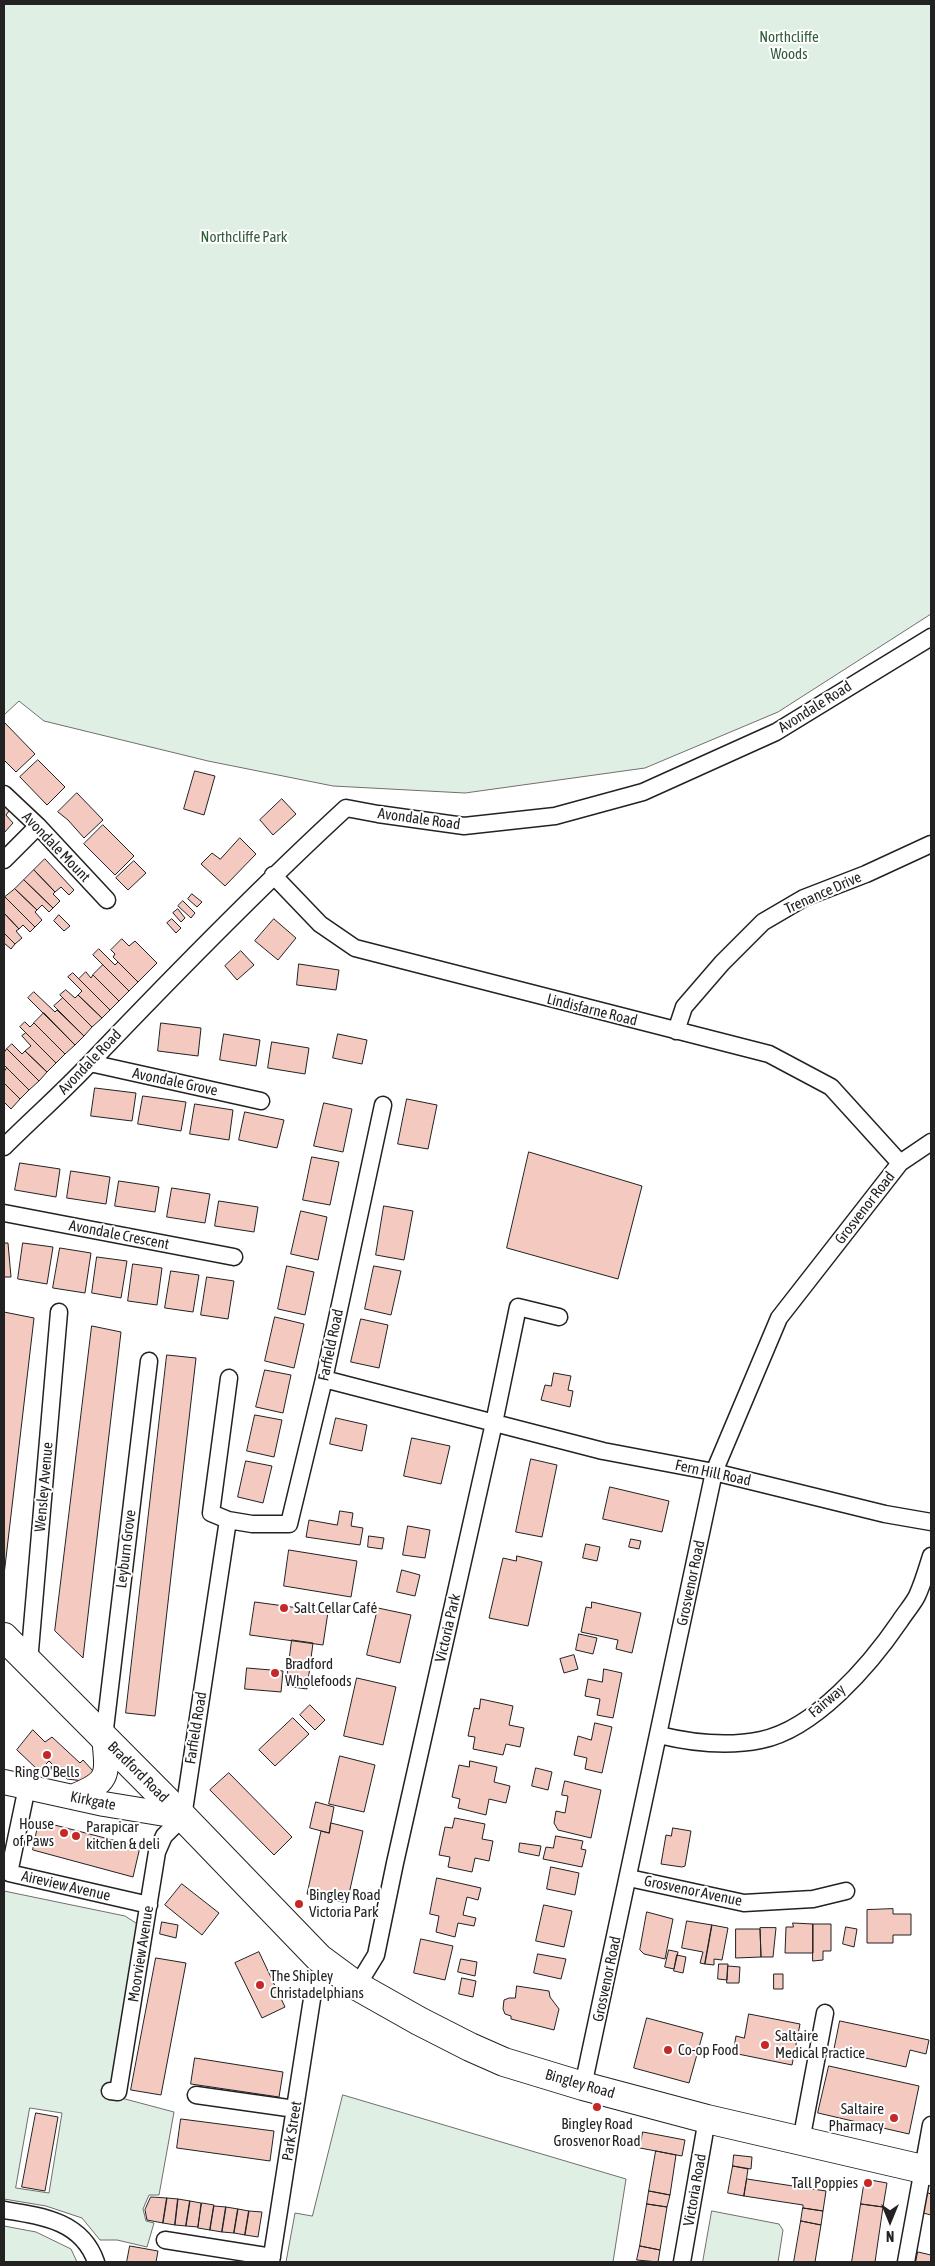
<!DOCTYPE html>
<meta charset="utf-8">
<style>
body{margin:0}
#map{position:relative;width:935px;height:2266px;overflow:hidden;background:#fff;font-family:"Asap Condensed",sans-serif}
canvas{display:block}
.frame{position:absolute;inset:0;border:5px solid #222;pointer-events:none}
.north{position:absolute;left:865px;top:2196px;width:50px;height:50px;-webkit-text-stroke:4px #fff;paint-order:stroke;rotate:180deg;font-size:14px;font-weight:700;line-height:20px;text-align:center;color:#222}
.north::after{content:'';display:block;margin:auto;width:18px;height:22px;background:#222;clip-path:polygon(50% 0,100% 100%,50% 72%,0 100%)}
</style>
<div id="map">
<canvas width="935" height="2266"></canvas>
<div class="frame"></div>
<div class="north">N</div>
</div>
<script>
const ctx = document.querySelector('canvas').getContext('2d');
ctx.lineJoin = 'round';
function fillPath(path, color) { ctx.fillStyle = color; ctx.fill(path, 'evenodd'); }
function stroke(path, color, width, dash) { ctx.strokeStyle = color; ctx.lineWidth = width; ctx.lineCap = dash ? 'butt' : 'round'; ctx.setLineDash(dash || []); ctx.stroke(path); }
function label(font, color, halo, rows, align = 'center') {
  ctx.font = font + ' "Asap Condensed",sans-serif'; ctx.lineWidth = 4; ctx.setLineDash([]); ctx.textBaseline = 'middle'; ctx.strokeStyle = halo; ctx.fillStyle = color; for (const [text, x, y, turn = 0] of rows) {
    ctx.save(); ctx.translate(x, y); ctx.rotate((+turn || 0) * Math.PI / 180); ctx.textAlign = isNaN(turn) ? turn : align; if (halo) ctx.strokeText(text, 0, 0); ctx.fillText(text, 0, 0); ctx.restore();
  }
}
const green = new Path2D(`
 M4,4H931V614L778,712L645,768L465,793L333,786L208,761L44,721L19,701L4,715Z
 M4,1891L125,1916L139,1925L110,2095L174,2112L159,2195H149L143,2209L146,2221L154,2223L147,2247L117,2240H100L82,2218L46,2206L4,2199ZM30,2108L62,2113L49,2193L16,2188Z
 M343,2095L626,2179L613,2262H286L295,2213L312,2216Z
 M712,2211L779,2224L783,2230L778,2262H703Z
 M4,2226L36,2232L71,2249L77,2262H4Z`);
const building = new Path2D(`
 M4,722L35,754L16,772L4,760Z
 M38,760L65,787L47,805L20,777Z
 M195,771L215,776L204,815L184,809Z
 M77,793L103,820L84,838L68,820L58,812Z
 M282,799L296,814L273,835L260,820Z
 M4,806L9,811L6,815L13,823L4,833Z
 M103,825L134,856L115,875L84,844Z
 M240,838L256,854L225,886L201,864L212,853L220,859Z
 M45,859L74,890L69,895L61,887L55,892L34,870Z
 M134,861L146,873L128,890L116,878Z
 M34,870L55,892L53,894L60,901L53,908L24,880Z
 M24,880L53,908L49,912L42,905L37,910L15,889Z
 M15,889L37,910L35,912L42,920L35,927L5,897Z
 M192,894L202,902L197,907L188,899Z
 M5,897L35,927L30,932L23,925L19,929L4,913Z
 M183,901L195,913L191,918L178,906Z
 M178,909L185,918L181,922L173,913Z
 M4,913L19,929L16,931L22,938L15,944L4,933Z
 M59,915L70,926L64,931L54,921Z
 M172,919L181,928L176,933L167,923Z
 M274,919L296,938L278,960L255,941Z
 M4,933L15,944L11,949L4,943Z
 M122,939L129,946L135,941L157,963L138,982L113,957L115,954L111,950Z
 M99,949L115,965L118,962L138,982L129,991L93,955Z
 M241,951L254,965L237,980L225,966Z
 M299,964L339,970L336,990L297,985Z
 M103,965L129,991L119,1001L93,975Z
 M86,972L91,978L93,975L119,1001L110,1010L79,979Z
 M73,973L110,1010L102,1018L78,995L82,991L68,977Z
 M66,990L75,998L78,995L102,1018L92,1027L60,995Z
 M34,992L55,1012L57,1010L84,1036L75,1045L28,998Z
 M63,998L92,1027L84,1036L54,1006Z
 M44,1013L75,1045L65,1054L34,1023Z
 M25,1022L30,1027L34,1023L65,1054L56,1063L20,1027Z
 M161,1023L201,1028L198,1056L158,1051Z
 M26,1033L56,1063L47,1072L25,1051L31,1046L22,1036Z
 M224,1034L260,1040L256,1066L220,1060Z
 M338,1034L367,1040L362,1064L333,1058Z
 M272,1042L309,1048L305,1074L268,1068Z
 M12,1044L22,1054L25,1051L47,1072L39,1081L7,1049Z
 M7,1049L39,1081L29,1090L4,1065V1053Z
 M7,1068L29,1090L20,1099L4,1083V1072Z
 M4,1083L20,1099L11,1109L4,1102Z
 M95,1088L136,1093L132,1121L91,1116Z
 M143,1096L186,1102L181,1131L138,1124Z
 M407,1099L437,1105L428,1149L398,1144Z
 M324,1103L352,1109L343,1152L314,1146Z
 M195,1104L233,1110L229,1140L190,1134Z
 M245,1112L284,1120L277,1148L239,1140Z
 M529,1152L642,1186L618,1279L507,1248Z
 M312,1157L339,1162L330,1205L303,1200Z
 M20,1163L60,1169L56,1197L15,1190Z
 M71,1171L110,1177L106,1204L67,1198Z
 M119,1181L159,1187L155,1212L115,1206Z
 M172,1188L210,1194L205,1223L167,1217Z
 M219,1201L258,1207L254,1232L215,1226Z
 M384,1206L413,1211L404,1260L376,1255Z
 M301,1211L327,1217L318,1260L291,1254Z
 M4,1243H8L11,1277H4Z
 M23,1243L53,1247L47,1284L18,1279Z
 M60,1248L91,1253L85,1293L53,1288Z
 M97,1257L127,1261L121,1298L92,1293Z
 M133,1264L162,1268L157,1305L128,1301Z
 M287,1266L314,1272L305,1315L278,1309Z
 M374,1266L401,1271L391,1315L365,1309Z
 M171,1271L199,1275L193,1312L165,1308Z
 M207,1277L234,1281L228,1319L201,1315Z
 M4,1312L34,1318L4,1575Z
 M275,1317L304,1324L294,1368L265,1361Z
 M361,1319L388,1325L379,1368L351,1362Z
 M92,1326L121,1332L83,1658L55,1631Z
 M167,1355L196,1358L155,1716L126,1713Z
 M265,1370L291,1375L283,1413L256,1407Z
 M554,1373L571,1376L568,1390L573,1391L570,1407L541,1400L545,1385L551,1386Z
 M255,1415L282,1420L274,1457L247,1451Z
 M336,1418L367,1425L362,1451L330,1444Z
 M412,1438L450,1446L441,1484L404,1476Z
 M531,1459L557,1465L542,1537L516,1532Z
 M246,1461L272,1466L263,1503L238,1497Z
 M610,1487L669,1501L662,1532L603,1519Z
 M340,1511L353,1513L351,1526L363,1528L360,1545L306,1537L309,1520L337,1525Z
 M408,1526L430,1530L425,1558L403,1555Z
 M369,1536L384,1538L382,1549L368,1547Z
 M631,1539L641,1541L639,1549L629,1547Z
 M586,1544L600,1547L597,1561L583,1558Z
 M289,1550L357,1561L351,1597L284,1586Z
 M517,1556L542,1562L528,1626L489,1618L503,1558L516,1561Z
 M402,1570L420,1575L415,1596L397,1592Z
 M255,1602L328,1612L323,1645L250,1635Z
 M592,1602L641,1613L632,1653L616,1649L618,1640L581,1632L586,1607L591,1608Z
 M378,1608L411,1615L400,1663L367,1655Z
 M579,1634L597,1638L593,1654L576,1650Z
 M292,1640L313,1643L307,1689L286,1686Z
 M574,1655L578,1669L564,1673L560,1659Z
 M247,1668L283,1671L281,1692L245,1689Z
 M604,1669L622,1673L613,1718L597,1715L600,1699L585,1696L588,1679L602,1682Z
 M357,1678L396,1687L383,1745L344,1736Z
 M481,1699L513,1706L509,1725L524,1728L520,1747L506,1744L503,1755L473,1749L475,1737L468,1736L474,1708L479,1709Z
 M310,1705L325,1720L315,1730L300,1715Z
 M293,1718L309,1734L275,1766L259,1750Z
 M595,1723L612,1727L602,1773L585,1769L587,1758L574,1755L578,1736L591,1740Z
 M33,1730L45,1742L52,1737L80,1763L83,1760L94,1772L83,1781L67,1779L49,1761L39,1771L17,1750Z
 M340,1756L375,1765L364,1812L329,1804Z
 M470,1761L497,1767L494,1782L510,1786L506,1803L489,1799L486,1815L458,1808L460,1799L452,1797L459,1765L469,1767Z
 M536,1768L552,1772L548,1790L532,1786Z
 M229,1773L292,1837L274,1855L210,1790Z
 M565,1781L601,1790L591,1838L558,1830L554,1823L556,1811L565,1813L568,1796L562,1795Z
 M316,1802L334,1807L329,1833L310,1828Z
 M455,1818L485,1824L482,1839L493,1841L489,1861L475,1858L472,1872L448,1867L450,1857L439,1855L445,1827L452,1828Z
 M39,1821L140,1847L133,1877L33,1850Z
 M331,1823L363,1831L347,1903L307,1894L321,1831L329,1833Z
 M673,1828L691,1831L685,1866L682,1867L661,1864L666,1835L671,1836Z
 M556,1836L583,1841L581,1849L586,1850L582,1867L543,1859L546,1847L553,1848Z
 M520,1843L541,1846L539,1856L519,1852Z
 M551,1867L579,1873L575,1895L547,1889Z
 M437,1878L481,1888L478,1900L467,1897L463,1915L476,1918L474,1926L458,1923L455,1937L436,1932L439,1916L430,1914Z
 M182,1884L219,1913L202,1935L165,1905Z
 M544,1905L572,1911L564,1947L536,1941Z
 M893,1909V1914H911V1935H893V1943H867V1910Z
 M647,1912L673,1919L665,1959L644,1954L640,1950Z
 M687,1921L712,1925L705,1964L700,1963L703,1952L682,1948Z
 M162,1922L178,1925L176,1938L160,1934Z
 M793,1923L813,1924V1953H785L786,1927H793Z
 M813,1924H831V1951H823V1960L813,1961Z
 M712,1925L728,1928L722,1960L714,1959V1965L705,1964Z
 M846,1927L857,1929L854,1947L843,1944Z
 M776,1928L773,1957H761L760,1928Z
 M736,1929H760L761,1957L736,1958Z
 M421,1939L453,1946L445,1980L414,1973Z
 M669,1950L678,1952L674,1969L665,1967Z
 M259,1952L285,2007L262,2018L235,1963Z
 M538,1954L566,1959L561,1979L534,1973Z
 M677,1955L686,1957L683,1973L674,1971Z
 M156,1958L186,1963L161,2095L131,2090Z
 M461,1959L477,1962L475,1976L458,1972Z
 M719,1964H728L727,1980L718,1979Z
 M728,1966L740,1967L739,1983H727Z
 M774,1974H783V1989H774Z
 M462,1978L476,1981L473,1997L459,1994Z
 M517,1986L549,1991L550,1997L559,2009L554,2030L511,2019V2016L505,2014L503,2009L504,2000L509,1998H515Z
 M749,2014L800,2024L792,2065L733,2053L736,2036L744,2038Z
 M647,2018L703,2033L689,2083L634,2068Z
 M840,2021L929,2040L926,2054L910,2050L906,2067L834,2051Z
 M195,2058L283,2072L279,2097L191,2084Z
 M829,2066L919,2086L909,2134L818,2113Z
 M36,2113L58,2117L45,2191L22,2187Z
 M181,2119L274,2131L270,2161L177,2148Z
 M643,2132L685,2140L682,2156L640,2148Z
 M656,2151L676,2155L670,2195L649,2191Z
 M734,2155L752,2157L751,2169L733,2166Z
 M733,2166L748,2169L744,2196L728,2193Z
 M747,2179L826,2191L823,2211L803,2208V2205L744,2196Z
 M865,2179L887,2183L883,2207L861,2204Z
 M649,2191L670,2195L667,2207L647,2204Z
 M928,2193L931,2194V2215L923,2213Z
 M151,2197L167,2198L163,2223L147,2220L145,2210Z
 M167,2198L178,2199L175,2225L163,2223Z
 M178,2199L190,2201L186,2226L175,2225Z
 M190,2201L201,2203L198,2227L186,2226Z
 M202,2203L214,2205L210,2230L198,2228Z
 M647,2204L667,2207L660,2250L640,2246Z
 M861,2204L883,2207L875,2262H852Z
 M214,2206L226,2207L222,2232L210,2230Z
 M226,2207L238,2209L234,2233L222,2232Z
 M803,2208L823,2211L821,2225L801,2221Z
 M238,2209L249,2211L245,2235L234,2233Z
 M249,2211L262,2212L258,2237L245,2235Z
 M801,2221L821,2225L815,2262H794Z
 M130,2246L158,2251L156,2262H127Z
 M640,2246L660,2250L658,2262L637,2260Z
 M918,2252L931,2255V2262H916Z`);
const street = new Path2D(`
 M4,794L38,826L107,900
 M4,860L38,826
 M273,875L320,924L355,948L769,1054L831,1087L900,1163
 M676,1031L684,1007L722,963L763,922L804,898L866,874L931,844
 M90,1063L261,1101
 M4,1147C32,1119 63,1092 91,1062C174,975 258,889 346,808L378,814L464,826L555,816L643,792L776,732L931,637
 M4,1213L234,1257
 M324,1379L603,1451L714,1472L885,1514L931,1522
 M228,1520L252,1524H289L324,1379L383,1105
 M29,1662L59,1312
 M659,1735C692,1743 728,1747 761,1740C815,1729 870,1665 900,1621C905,1613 913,1604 917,1596C923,1583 927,1569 931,1556
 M104,1737L149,1361
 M27,1787L9,1873L149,1905
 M629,1878L744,1903L813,1899L846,1891
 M357,1986L376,1955L395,1863L494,1423L518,1307L559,1317
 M583,2086L714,1472L779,1318L900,1163L931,1142
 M110,2091L118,2092L157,1852L164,1836L183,1817L228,1520L211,1513L229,1378
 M196,2095L295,2109
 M801,2141L825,2013
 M4,2210C42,2216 82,2221 96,2262
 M165,2240L272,2257
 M271,2262L312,1999
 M682,2262L707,2119
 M906,2262L931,2125`);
const secondary = new Path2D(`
 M4,1782L104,1804L183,1817
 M72,1797C110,1782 108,1776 104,1737`);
const highway = new Path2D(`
 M4,1637L183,1817L319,1958L357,1986L419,2021L470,2047L504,2062L583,2086L707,2119L931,2171`);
const markers = [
 [284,1608,5,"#c62828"],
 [275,1673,5,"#c62828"],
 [47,1755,5,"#c62828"],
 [64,1833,5,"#c62828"],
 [76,1836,5,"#c62828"],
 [299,1904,5,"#c62828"],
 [260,1985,5,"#c62828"],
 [765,2045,5,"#c62828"],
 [668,2050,5,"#c62828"],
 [597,2107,5,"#c62828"],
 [894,2118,5,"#c62828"],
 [868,2183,5,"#c62828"]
];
const parkNames = [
 ["Northcliffe",789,37],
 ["Woods",789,54],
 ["Northcliffe Park",244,237]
];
const streetNames = [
 ["Avondale Road",815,707,-32],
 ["Avondale Road",419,819,8],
 ["Avondale Mount",56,847,46],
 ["Trenance Drive",823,893,-24],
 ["Lindisfarne Road",592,1010,14],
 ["Avondale Road",90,1062,-46],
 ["Avondale Grove",175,1082,12],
 ["Grosvenor Road",865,1208,-52],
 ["Avondale Crescent",119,1235,11],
 ["Farfield Road",331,1345,-78],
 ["Fern Hill Road",713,1473,12],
 ["Wensley Avenue",44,1487,-85],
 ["Leyburn Grove",126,1549,-83],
 ["Grosvenor Road",691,1583,-78],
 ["Victoria Park",448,1628,-77],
 ["Fairway",827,1701,-40],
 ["Farfield Road",196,1728,-81],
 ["Bradford Road",138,1772,45],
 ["Kirkgate",93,1801,11],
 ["Aireview Avenue",66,1886,13],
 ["Grosvenor Avenue",693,1891,12],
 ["Moorview Avenue",141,1954,-81],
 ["Grosvenor Road",607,1979,-78],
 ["Bingley Road",580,2084,16],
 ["Park Street",292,2131,-81],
 ["Victoria Road",695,2190,-80]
];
const poiNames = [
 ["Salt Cellar Café",294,1608],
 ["Bradford",285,1664],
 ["Wholefoods",285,1681],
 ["Ring O'Bells",47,1772,"center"],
 ["House",54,1824,"right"],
 ["of Paws",54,1841,"right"],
 ["Parapicar",86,1827],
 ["kitchen & deli",86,1844],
 ["Bingley Road",309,1895],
 ["Victoria Park",309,1912],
 ["The Shipley",270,1976],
 ["Christadelphians",270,1993],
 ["Saltaire",775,2036],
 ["Medical Practice",775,2053],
 ["Co-op Food",678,2050],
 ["Saltaire",884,2109,"right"],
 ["Pharmacy",884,2126,"right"],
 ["Bingley Road",597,2124,"center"],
 ["Grosvenor Road",597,2141,"center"],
 ["Tall Poppies",858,2183,"right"]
];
fillPath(green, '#e0efe3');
stroke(green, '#6f6f6f', 1);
fillPath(building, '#f3c9c0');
stroke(building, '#222', 1);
stroke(street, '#222', 19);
stroke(secondary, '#222', 26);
stroke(highway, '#222', 30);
stroke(street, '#fff', 16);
stroke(secondary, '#fff', 24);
stroke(highway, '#fff', 28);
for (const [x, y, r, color] of markers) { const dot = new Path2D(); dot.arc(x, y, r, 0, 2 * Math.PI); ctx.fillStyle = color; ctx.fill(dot); stroke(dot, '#fff', 2); }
label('15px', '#2f5e38', '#fff', parkNames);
label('15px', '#222', '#fff', streetNames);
label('15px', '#222', '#fff', poiNames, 'left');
</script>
